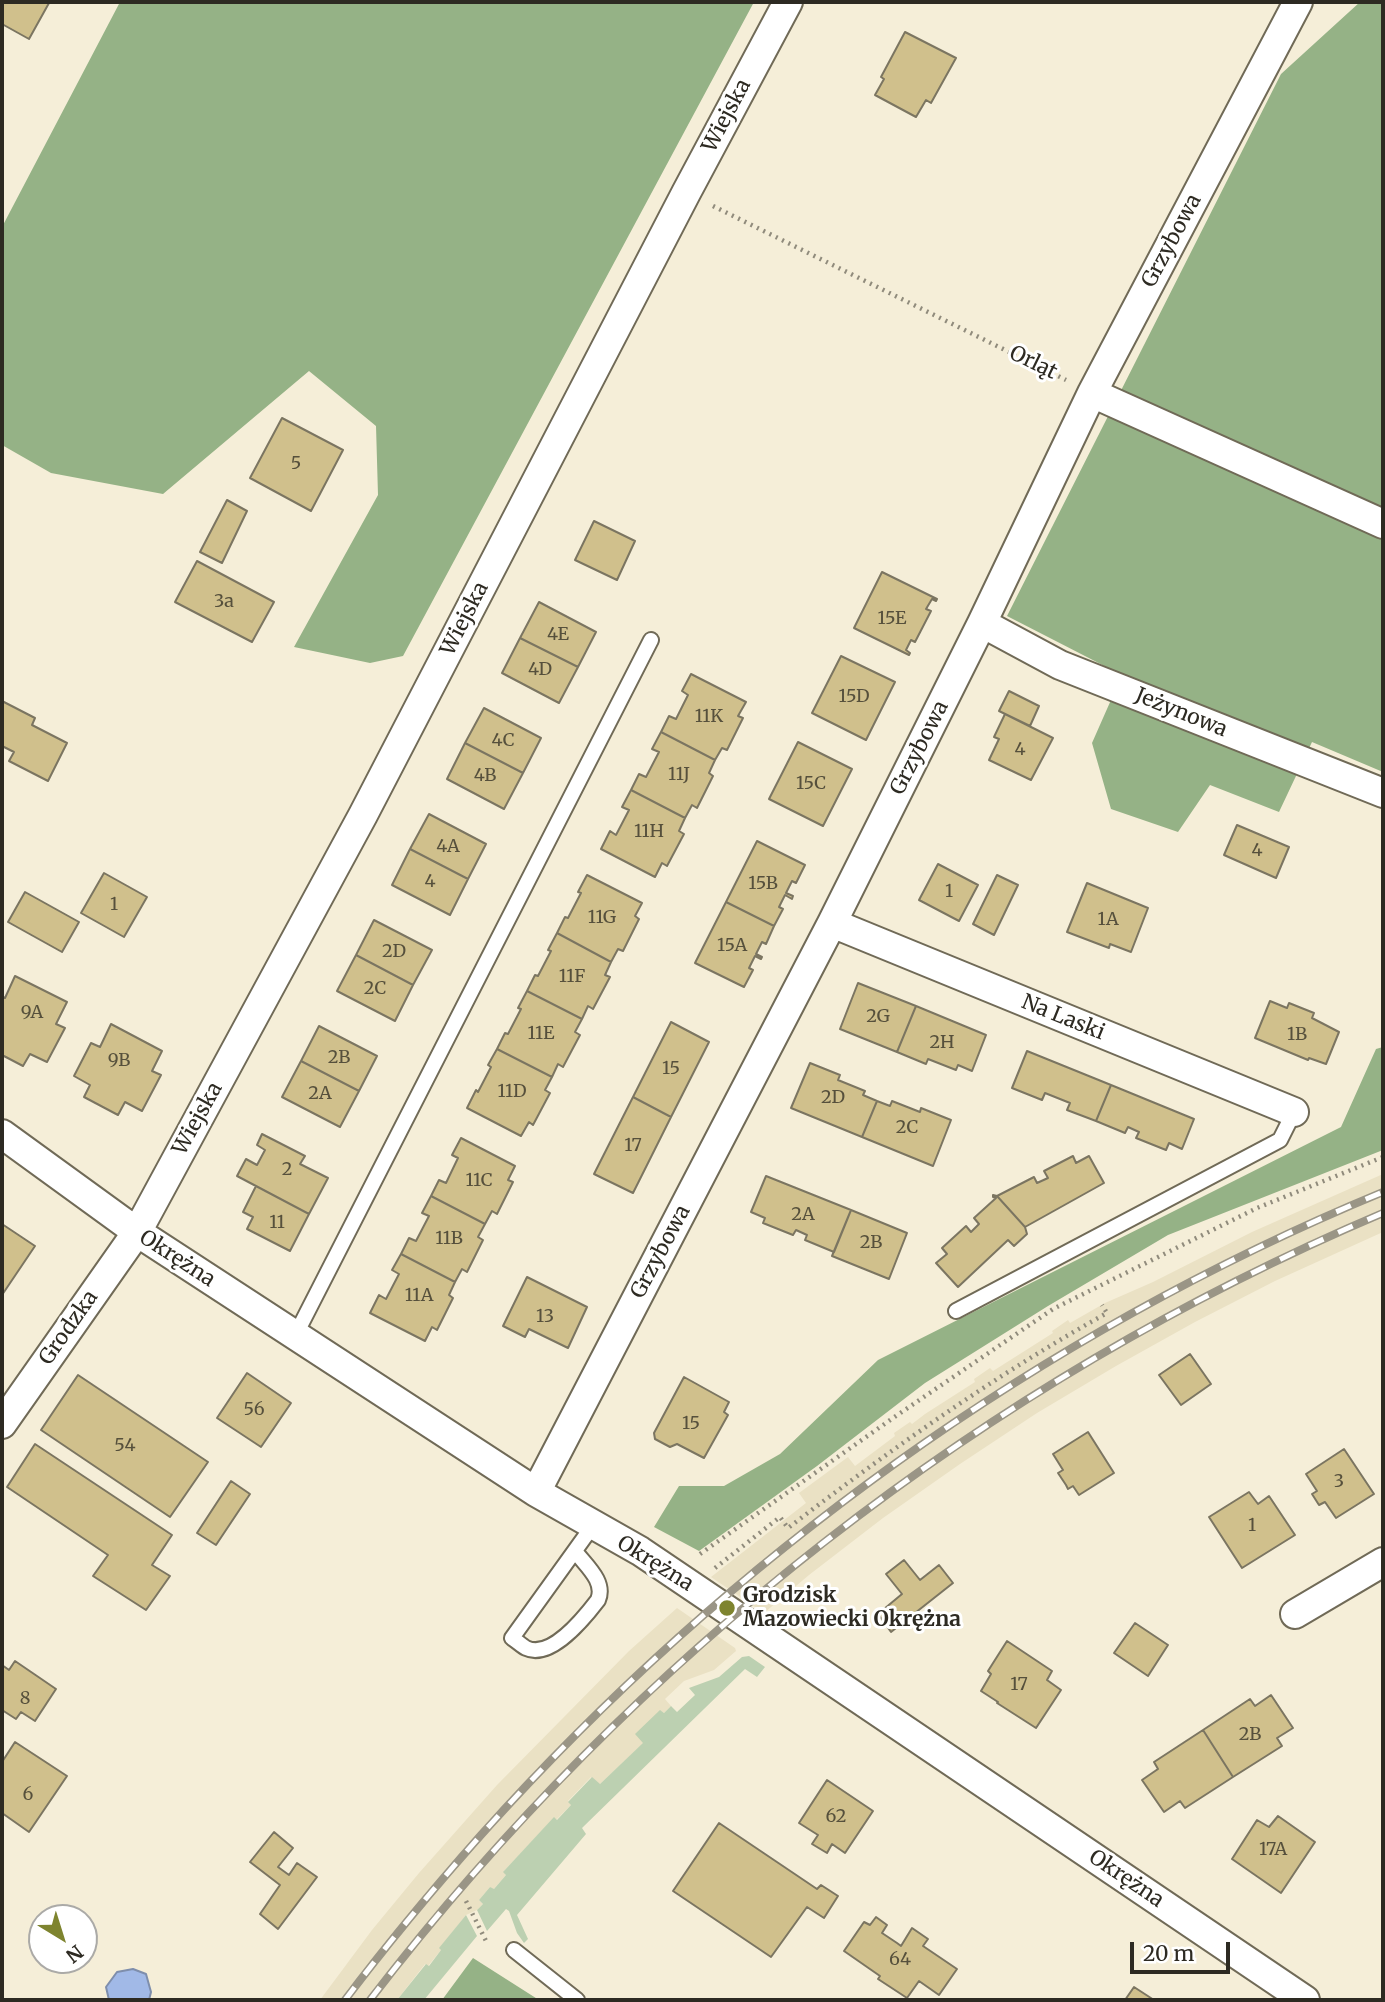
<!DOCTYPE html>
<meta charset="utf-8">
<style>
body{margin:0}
#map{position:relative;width:1385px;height:2002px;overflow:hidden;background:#f5eed8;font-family:Merriweather,serif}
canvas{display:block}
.frame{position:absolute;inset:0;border:4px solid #2d2a22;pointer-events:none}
.north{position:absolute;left:28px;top:1904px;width:70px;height:70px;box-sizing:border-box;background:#fff;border:2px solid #abaaa7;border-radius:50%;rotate:142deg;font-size:19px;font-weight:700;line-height:28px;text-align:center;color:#2d2a22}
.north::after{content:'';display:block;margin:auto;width:24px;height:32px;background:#7e842f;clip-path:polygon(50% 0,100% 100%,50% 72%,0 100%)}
.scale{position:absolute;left:1130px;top:1942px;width:100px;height:32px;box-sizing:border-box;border:4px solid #2d2a22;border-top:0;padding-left:9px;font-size:21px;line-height:24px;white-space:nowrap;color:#2d2a22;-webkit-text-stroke:5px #fff;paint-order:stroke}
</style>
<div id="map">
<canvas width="1385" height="2002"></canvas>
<div class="frame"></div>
<div class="north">N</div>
<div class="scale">20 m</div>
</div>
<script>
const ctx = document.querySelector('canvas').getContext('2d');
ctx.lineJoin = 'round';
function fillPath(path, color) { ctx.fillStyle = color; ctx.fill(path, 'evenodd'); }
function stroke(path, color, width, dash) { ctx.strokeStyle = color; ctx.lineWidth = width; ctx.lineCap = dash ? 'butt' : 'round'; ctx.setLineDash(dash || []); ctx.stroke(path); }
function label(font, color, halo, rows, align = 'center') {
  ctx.font = font + ' Merriweather,serif'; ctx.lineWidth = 6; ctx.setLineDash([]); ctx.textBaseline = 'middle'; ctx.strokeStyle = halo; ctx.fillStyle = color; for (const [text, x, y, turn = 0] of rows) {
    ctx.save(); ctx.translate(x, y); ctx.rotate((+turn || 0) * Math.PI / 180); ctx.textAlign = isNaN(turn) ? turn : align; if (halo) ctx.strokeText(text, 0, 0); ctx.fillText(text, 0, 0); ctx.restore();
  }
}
const built = new Path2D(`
 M1383,1174V1232L1275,1281L1195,1322L1116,1366L1037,1413L960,1464L883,1518L809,1575L764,1613L711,1577L806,1503L799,1493L848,1457L855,1466L895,1436L894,1433L910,1422L912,1424L925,1414L975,1382L974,1379L990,1368L993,1371L1053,1333L1052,1331L1068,1320L1070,1323L1105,1303L1153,1282L1252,1232Z
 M677,1608L735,1648L736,1651L714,1670L684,1681L665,1699L671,1706L664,1713L661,1711L644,1743L599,1785L591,1777L568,1801L571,1805L556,1820L554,1818L504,1871L506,1875L493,1890L490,1887L479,1900L483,1904L477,1910L466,1915L440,1948L441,1950L428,1966L425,1964L397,2000H320L372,1930L419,1873L497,1785L629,1651Z`);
const green = new Path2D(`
 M749,1656L765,1667L757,1677L745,1669L582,1828L586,1834L517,1915L528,1939L524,1943L517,1933L509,1911L506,1909L487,1931L477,1910L483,1904L479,1900L490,1887L494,1889L506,1875L503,1872L554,1817L557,1820L571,1805L568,1802L592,1777L600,1784L643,1743L635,1734L660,1710L664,1713L671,1706L677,1712L695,1695L689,1688L719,1677L742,1657Z
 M466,1915L477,1936L424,2000H397L426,1964L429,1966L441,1950L439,1948Z`);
const forest = new Path2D(`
 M120,2H754L403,656L370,663L294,647L378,495L376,426L309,371L163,494L51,473L2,445V227Z
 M1360,2H1383V772L1312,742L1279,812L1210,785L1178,832L1111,809L1092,743L1122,675L1007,616L1281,74Z
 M1383,1047V1150L1168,1235L1048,1306L925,1383L817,1466L699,1551L654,1527L679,1486H724L780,1454L878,1360L1341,1127L1376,1049Z
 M473,1958L539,2000H442Z`);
const water = new Path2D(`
 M133,1969L146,1974L151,1992L149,2000H109L106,1987L117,1972Z`);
const building = new Path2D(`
 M2,2H47L49,3L29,39L2,24Z
 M905,32L956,58L931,103L926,100L916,117L875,95L884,79L881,77Z
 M282,418L343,450L311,511L250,478Z
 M227,500L247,511L222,563L200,552Z
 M594,521L635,541L617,580L575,560Z
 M197,561L274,602L252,642L175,602Z
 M882,572L937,599L936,601L932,599L926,609L931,611L915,642L911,640L906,650L910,653L909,655L854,628Z
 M539,602L596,632L578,667L520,638Z
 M520,638L578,667L559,703L502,673Z
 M841,656L895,682L866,740L812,713Z
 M691,674L746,702L738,716L743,718L727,750L722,748L715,760L661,732L669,716L676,719L688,695L682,691Z
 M1009,691L1039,706L1030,726L999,711Z
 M2,701L35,718L32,725L67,743L48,781L9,761L14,752L2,746Z
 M484,708L541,738L523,773L465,743Z
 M1005,714L1053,738L1031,780L989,760L999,739L994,737Z
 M661,732L715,760L709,773L713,776L697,808L692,805L685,818L631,790L639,774L646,777L659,752L652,749Z
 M798,742L852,769L823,826L769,799Z
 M465,743L523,773L504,809L447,779Z
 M631,790L685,818L679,831L684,834L667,866L662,863L655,877L601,849L610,831L616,835L629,810L622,807Z
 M429,814L486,844L468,879L410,849Z
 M1237,825L1289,847L1276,878L1224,855Z
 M757,841L805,865L796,883L792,881L786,893L793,896L792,899L785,895L779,907L783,909L774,926L726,902Z
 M410,849L468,879L450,915L392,885Z
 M938,864L978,885L959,921L919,900Z
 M104,873L147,897L124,937L81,913Z
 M587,875L642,903L635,916L639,919L623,951L618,949L611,962L557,933L565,917L568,918L581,893L578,892Z
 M997,875L1018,885L994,935L973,924Z
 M1087,883L1148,908L1131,952L1110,944L1109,948L1067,932Z
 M25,892L79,922L62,952L8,922Z
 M726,902L774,926L766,944L762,942L756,954L762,957L761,959L755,956L749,968L753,970L744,987L695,963Z
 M374,920L432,950L413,985L356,955Z
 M557,933L611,962L605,975L610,977L593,1009L588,1006L582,1019L527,991L535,975L538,976L551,951L548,950Z
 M356,955L413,985L395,1021L337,991Z
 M15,976L67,1002L56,1024L65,1028L47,1062L30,1054L23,1066L2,1055V997L5,998Z
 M858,983L916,1006L897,1052L840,1029Z
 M527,991L582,1019L575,1032L580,1035L572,1050L563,1067L558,1064L552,1077L497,1049L505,1033L508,1034L521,1009L518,1008Z
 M1270,1001L1287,1008L1289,1003L1314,1013L1312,1018L1339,1032L1326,1064L1309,1058L1308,1060L1255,1038Z
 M916,1006L986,1035L972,1071L958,1065L956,1070L928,1059L926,1064L897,1052Z
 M671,1022L709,1042L671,1117L633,1097Z
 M111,1024L162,1051L152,1071L161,1075L142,1111L125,1102L118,1115L84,1097L90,1085L74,1076L91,1043L100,1047Z
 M319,1026L377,1056L359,1091L301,1061Z
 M497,1049L552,1077L545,1090L550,1093L533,1125L529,1122L521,1136L467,1108L476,1090L478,1092L491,1067L488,1065Z
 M1027,1051L1111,1085L1096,1121L1067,1110L1070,1103L1045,1093L1042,1100L1012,1088Z
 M301,1061L359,1091L340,1127L282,1097Z
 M810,1063L840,1075L838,1080L865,1091L863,1095L877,1101L862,1137L791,1108Z
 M1111,1085L1194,1119L1182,1149L1169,1143L1166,1150L1136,1138L1139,1132L1128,1127L1125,1133L1096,1121Z
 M633,1097L671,1117L633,1193L594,1174Z
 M877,1101L890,1106L892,1101L920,1112L921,1108L951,1120L933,1166L862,1137Z
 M262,1134L305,1156L300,1164L328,1178L309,1214L237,1176L246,1159L257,1165L265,1150L257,1145Z
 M461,1138L515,1166L508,1180L513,1182L497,1214L492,1211L485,1224L431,1196L439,1180L446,1183L458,1158L452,1155Z
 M1073,1156L1076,1163L1089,1156L1104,1183L1025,1227L997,1196L1034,1177L1037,1183L1048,1178L1044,1171Z
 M766,1176L851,1210L834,1252L805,1240L807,1235L796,1230L793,1235L763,1223L765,1218L751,1212Z
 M256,1186L309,1214L290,1251L247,1229L253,1217L243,1212Z
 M993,1195L997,1196L1025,1227L1027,1234L1014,1246L1008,1240L958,1287L936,1263L947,1254L942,1248L966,1226L971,1232L979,1224L974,1218L996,1198L993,1197Z
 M431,1196L485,1224L478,1237L483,1240L467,1272L462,1269L455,1282L401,1254L409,1238L416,1241L429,1216L422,1213Z
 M851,1210L907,1233L889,1279L832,1256Z
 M2,1224L35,1246L2,1295Z
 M401,1254L455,1282L449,1295L453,1298L437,1330L432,1327L425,1341L370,1313L379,1295L386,1299L399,1274L392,1270Z
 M527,1277L587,1307L568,1348L529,1329L525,1337L503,1326Z
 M1190,1354L1211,1384L1181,1405L1159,1375Z
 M247,1373L291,1403L261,1447L217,1418Z
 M78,1375L208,1462L170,1517L41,1430Z
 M684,1377L729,1402L724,1412L728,1415L704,1458L677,1444L670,1447L655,1439L654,1433Z
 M1088,1432L1114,1473L1079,1495L1073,1486L1068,1489L1066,1485L1058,1473L1063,1470L1053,1454Z
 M35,1444L172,1535L152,1565L170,1576L146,1610L93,1576L108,1555L7,1487Z
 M1344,1449L1374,1494L1336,1518L1325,1502L1319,1505L1312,1494L1317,1491L1306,1474Z
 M231,1481L250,1494L216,1545L197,1533Z
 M1249,1492L1258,1504L1269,1496L1295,1535L1242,1568L1209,1517Z
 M904,1560L920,1580L939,1565L953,1583L891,1632L878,1614L902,1594L886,1574Z
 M1135,1623L1168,1645L1148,1676L1114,1653Z
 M1007,1641L1052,1671L1047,1680L1061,1690L1036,1728L997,1703L998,1702L981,1691L991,1674L988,1671Z
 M15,1661L56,1689L35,1721L21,1712L16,1719L2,1710V1665L9,1670Z
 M1271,1695L1293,1728L1277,1738L1282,1746L1233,1777L1203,1730L1250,1699L1255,1706Z
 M1203,1730L1233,1777L1185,1808L1180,1801L1164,1812L1142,1780L1158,1769L1154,1762Z
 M15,1742L67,1776L29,1832L2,1813V1762Z
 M827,1780L873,1811L845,1853L832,1844L827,1853L812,1844L818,1835L799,1823Z
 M1278,1816L1315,1842L1281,1893L1232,1859L1257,1820L1269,1827Z
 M719,1823L817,1889L821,1885L838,1896L824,1918L807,1907L771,1957L673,1891Z
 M274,1832L293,1848L278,1867L289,1875L297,1863L317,1877L278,1929L260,1914L280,1885L250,1862Z
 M876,1917L887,1925L882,1933L897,1943L901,1946L912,1928L928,1939L923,1946L957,1969L939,1995L919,1981L907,1998L878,1979L880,1976L844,1951L864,1922L870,1925Z
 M1134,1987L1154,2000H1125Z`);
const path = new Path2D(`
 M713,206L1066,380
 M700,1554L893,1418L1053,1309L1257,1208L1383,1157
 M715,1568L780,1517L788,1528C890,1450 995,1375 1107,1313L1102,1305
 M466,1901L486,1941`);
const lane = new Path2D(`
 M956,1311L1280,1140L1294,1112
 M295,1336L651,640
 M575,1551C585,1565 606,1581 598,1600C585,1617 551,1660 526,1648C522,1646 517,1641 512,1638L584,1538L593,1526
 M514,1950L577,2000`);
const street = new Path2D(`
 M1092,393L1383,524
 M982,623L1060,665L1383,793
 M832,923L1294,1112
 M2,1134L137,1232L536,1492L640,1551L1305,2000
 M2,1424L137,1232L363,815L686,193L788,2
 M536,1492L832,923L982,623L1092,393L1298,2
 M1295,1614L1383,1562`);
const rail = new Path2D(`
 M345,2000C388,1943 434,1888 481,1835C729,1558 1039,1334 1383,1192
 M370,2000C634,1656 984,1382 1383,1213`);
const markers = [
 [727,1608,9,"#7e842f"]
];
const numberNames = [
 ["5",296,464],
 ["3a",224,602],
 ["15E",892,619],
 ["4E",558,635],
 ["4D",540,670],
 ["15D",854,697],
 ["11K",709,717],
 ["4C",503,741],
 ["4",1020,750],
 ["11J",679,775],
 ["4B",485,776],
 ["15C",811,784],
 ["11H",649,832],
 ["4A",448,847],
 ["4",1257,851],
 ["4",430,882],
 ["15B",763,884],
 ["1",949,892],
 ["1",114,905],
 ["11G",602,918],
 ["1A",1108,920],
 ["15A",732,946],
 ["2D",394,952],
 ["11F",572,977],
 ["2C",375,989],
 ["9A",32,1013],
 ["2G",878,1017],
 ["11E",541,1034],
 ["1B",1297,1035],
 ["2H",942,1043],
 ["2B",339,1058],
 ["9B",119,1061],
 ["15",671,1069],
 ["11D",512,1092],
 ["2A",320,1094],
 ["2D",833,1098],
 ["2C",907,1128],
 ["17",633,1146],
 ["2",287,1170],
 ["11C",479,1181],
 ["2A",803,1215],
 ["11",277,1223],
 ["11B",449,1239],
 ["2B",871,1243],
 ["11A",419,1296],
 ["13",545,1317],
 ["56",254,1410],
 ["15",691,1424],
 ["54",125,1446],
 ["3",1339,1482],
 ["1",1252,1526],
 ["17",1019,1685],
 ["8",25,1699],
 ["2B",1250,1735],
 ["6",28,1795],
 ["62",836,1817],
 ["17A",1273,1850],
 ["64",900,1960]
];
const streetNames = [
 ["Wiejska",727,116,-62],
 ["Grzybowa",1172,241,-62],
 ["Orląt",1033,363,26],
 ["Wiejska",465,619,-63],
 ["Jeżynowa",1181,713,22],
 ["Grzybowa",920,748,-63],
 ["Na Laski",1063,1018,22],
 ["Wiejska",198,1119,-61],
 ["Grzybowa",661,1252,-62],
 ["Okrężna",177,1259,33],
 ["Grodzka",69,1328,-55],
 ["Okrężna",655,1564,32],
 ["Okrężna",1126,1879,34]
];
const poiNames = [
 ["Grodzisk",743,1596],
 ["Mazowiecki Okrężna",743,1620]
];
fillPath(built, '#eae1c4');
fillPath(green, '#bcd0b1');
fillPath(forest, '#95b286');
fillPath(water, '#a1b9e7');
stroke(water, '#7e8eac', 2);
fillPath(building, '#d0c08c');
stroke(building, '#7b7561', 2);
stroke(lane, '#706a57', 18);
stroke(street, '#706a57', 32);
stroke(path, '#908b7c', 4.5, [2, 5]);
stroke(lane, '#fff', 14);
stroke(street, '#fff', 28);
stroke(rail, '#9a9586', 8);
stroke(rail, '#fff', 5, [16]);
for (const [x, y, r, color] of markers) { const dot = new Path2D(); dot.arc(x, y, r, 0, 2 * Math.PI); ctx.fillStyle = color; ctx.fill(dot); stroke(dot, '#fff', 2.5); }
label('18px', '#56503c', null, numberNames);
label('21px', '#2d2a22', '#fff', streetNames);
label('bold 21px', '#2d2a22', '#fff', poiNames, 'left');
</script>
